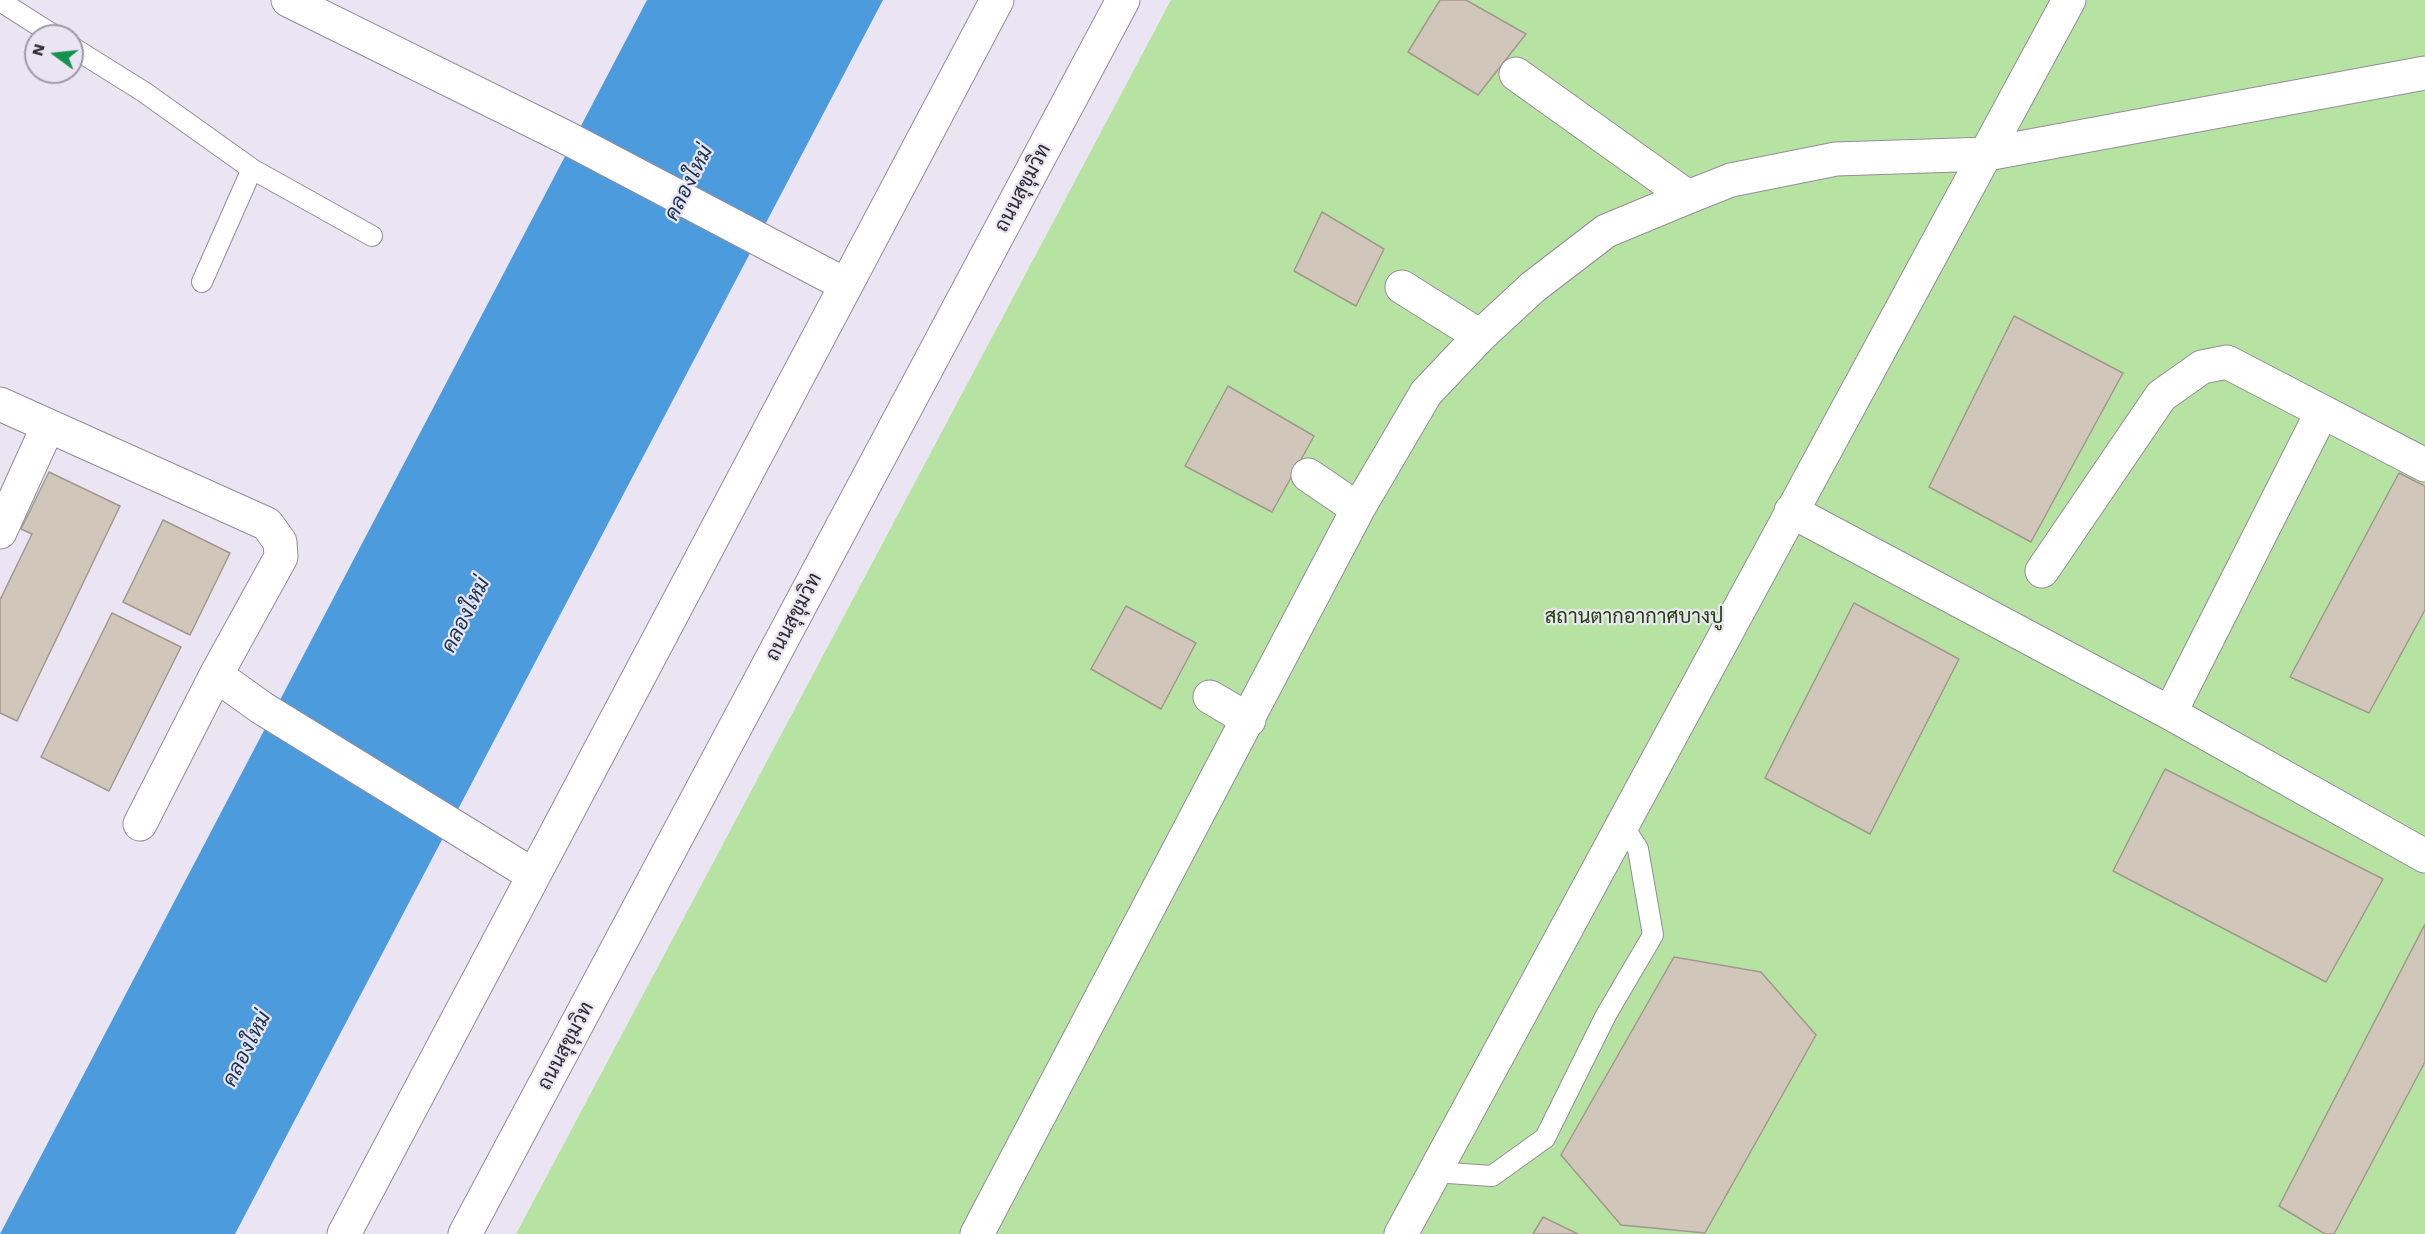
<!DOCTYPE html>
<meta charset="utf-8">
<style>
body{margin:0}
#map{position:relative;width:2425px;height:1234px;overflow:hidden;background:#ebe5f3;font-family:"Work Sans",sans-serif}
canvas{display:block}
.north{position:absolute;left:24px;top:24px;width:60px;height:60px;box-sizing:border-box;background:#ebe5f3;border:2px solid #9f9aa5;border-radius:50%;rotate:285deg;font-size:16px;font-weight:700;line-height:24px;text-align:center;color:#2c2a2f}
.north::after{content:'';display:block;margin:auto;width:21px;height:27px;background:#149350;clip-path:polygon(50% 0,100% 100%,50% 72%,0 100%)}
</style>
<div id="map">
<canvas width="2425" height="1234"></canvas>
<div class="north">N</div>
</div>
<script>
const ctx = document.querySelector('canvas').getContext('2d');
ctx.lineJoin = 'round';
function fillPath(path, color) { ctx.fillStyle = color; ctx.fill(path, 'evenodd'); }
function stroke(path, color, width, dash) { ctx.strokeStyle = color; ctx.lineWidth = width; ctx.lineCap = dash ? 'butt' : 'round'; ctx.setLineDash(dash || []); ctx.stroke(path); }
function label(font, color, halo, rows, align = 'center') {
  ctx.font = font + ' "Work Sans",Sarabun,sans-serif'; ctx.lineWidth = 4.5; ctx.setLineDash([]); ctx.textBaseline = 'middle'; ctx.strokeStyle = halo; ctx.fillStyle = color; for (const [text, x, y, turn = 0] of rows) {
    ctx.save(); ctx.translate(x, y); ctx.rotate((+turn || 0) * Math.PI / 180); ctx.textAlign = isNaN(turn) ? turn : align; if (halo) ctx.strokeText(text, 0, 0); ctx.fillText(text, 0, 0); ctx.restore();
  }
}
const green = new Path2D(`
 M1171,0H2425V1234H516Z`);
const water = new Path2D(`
 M647,0H883L235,1234H0Z`);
const building = new Path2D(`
 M1440,0H1466L1526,34L1478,95L1408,52Z
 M1322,212L1384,249L1356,306L1294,271Z
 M2014,316L2123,373L2031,542L1929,487Z
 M1228,386L1314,436L1272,512L1185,466Z
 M49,472L120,506L17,721L0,713V600L32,534L21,529Z
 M2399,473L2425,486V610L2369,713L2290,677Z
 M163,520L230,553L190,635L123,602Z
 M1854,603L1959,659L1870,834L1765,778Z
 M1126,606L1196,643L1161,709L1091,669Z
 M112,613L181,647L109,791L41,757Z
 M2165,769L2383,879L2326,982L2113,871Z
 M2425,924V1062L2334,1234H2325L2279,1206Z
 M1674,957L1761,972L1816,1035L1705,1233L1621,1225L1561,1155Z
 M1543,1217L1578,1234H1533Z`);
const service = new Path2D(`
 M0,1L55,36
 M72,47L144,92L252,169L202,282
 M252,169L372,236
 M1434,1172L1492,1176L1545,1138L1606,1015L1653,935L1638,849L1622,824`);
const minor = new Path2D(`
 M288,0L567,138L846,285
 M1516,74L1688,197
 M1402,287L1480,336
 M0,404L267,524L280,542L281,557L216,675L140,824
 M1308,475L1358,509
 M1791,511L2170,713L2425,856
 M0,532L48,426
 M2042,571L2161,396L2202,367L2227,362L2425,465
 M216,675L262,708L533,875
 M1210,697L1249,720
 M2170,713L2322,412
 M977,1234L1358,509L1426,393L1480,336L1533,287L1606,231L1688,197L1731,180L1836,159L1987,154L2425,73
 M1401,1234L2069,0`);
const trunk = new Path2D(`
 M344,1234L997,0
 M465,1234L1123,0`);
const streetNames = [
 ["ถนนสุขุมวิท",1023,188,-62],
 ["ถนนสุขุมวิท",794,617,-62],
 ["ถนนสุขุมวิท",566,1046,-62]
];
const parkNames = [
 ["สถานตากอากาศบางปู",1634,617]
];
const waterNames = [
 ["คลองใหม่",689,183,-63],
 ["คลองใหม่",466,615,-63],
 ["คลองใหม่",247,1049,-63]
];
fillPath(green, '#b7e3a2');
fillPath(water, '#4b9bdd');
fillPath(building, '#d0c6ba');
stroke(building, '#a2988d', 1.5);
stroke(service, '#938d9a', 22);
stroke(minor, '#938d9a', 35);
stroke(trunk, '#938d9a', 35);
stroke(service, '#fff', 20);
stroke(minor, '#fff', 33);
stroke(trunk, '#fff', 33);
label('20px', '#2c2a2f', '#ebe5f3', streetNames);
label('20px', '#1f4207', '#ebe5f3', parkNames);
label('italic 21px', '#13344f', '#ebe5f3', waterNames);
</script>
